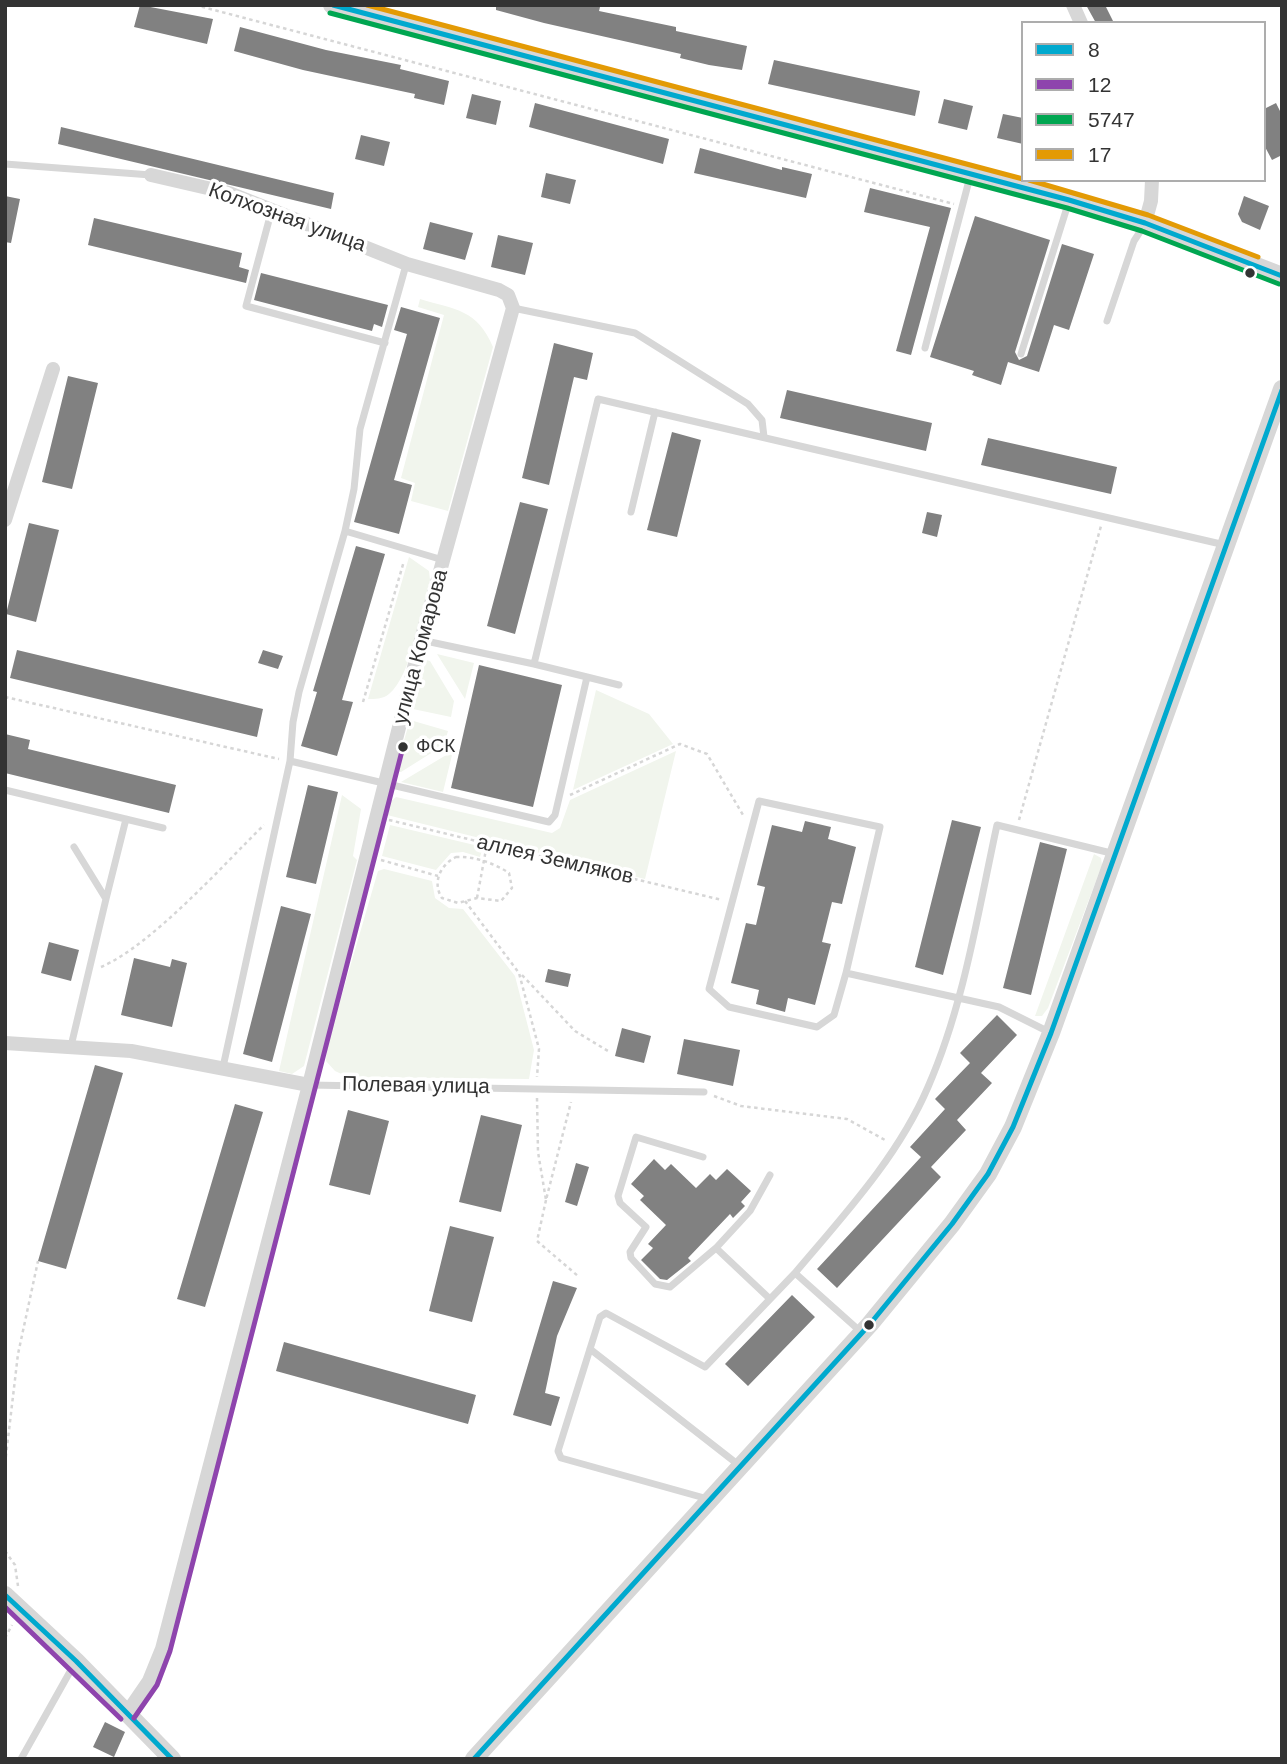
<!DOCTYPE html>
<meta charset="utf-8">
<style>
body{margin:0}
#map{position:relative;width:1287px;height:1764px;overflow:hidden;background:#fff;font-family:Helvetica,sans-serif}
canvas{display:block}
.frame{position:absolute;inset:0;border:7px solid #333;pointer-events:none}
.legend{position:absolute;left:1021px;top:21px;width:245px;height:161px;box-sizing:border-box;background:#fff;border:2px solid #adadad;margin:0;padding:9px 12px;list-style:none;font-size:21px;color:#333}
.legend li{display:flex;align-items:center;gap:14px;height:35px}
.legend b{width:35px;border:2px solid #adadad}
</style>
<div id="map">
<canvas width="1287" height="1764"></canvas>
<div class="frame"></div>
<ul class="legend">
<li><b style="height:9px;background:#00a9ce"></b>8</li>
<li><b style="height:9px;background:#8e44ad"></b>12</li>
<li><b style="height:9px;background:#00a651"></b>5747</li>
<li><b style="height:9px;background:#e39a05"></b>17</li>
</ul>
</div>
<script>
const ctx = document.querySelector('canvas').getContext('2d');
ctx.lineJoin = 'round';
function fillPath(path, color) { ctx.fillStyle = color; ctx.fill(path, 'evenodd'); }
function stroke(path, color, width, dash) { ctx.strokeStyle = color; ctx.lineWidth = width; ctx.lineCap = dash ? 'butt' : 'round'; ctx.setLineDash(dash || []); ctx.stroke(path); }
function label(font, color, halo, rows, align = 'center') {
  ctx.font = font + ' Helvetica,sans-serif'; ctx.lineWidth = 7; ctx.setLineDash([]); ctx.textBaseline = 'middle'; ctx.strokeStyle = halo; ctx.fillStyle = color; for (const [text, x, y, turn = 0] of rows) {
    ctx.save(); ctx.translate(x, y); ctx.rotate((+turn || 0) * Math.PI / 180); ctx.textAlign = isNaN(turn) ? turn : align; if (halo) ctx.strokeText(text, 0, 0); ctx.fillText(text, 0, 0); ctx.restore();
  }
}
const green = new Path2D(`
 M420,299C456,310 477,309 493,347L448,511L411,501L415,483L401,478L444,315L418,307Z
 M409,557L429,571L430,580C422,608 411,677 389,694C383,699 375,699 368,699Z
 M437,654L474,663L465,699Z
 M426,660L430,661L454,701L451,717L413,709Z
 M596,690L649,714L673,744L573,790Z
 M410,720L448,731L444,745L401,772L395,771Z
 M453,751L443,792L401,782Z
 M676,751L645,879L387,815L390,802L396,797L552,833L560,828L570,800Z
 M342,795L361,809L353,856L357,860L304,1066L292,1074L279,1071Z
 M390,825L483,847L480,857L463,852L451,853L436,870L382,856Z
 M1094,854L1101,858L1102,865L1048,1008L1042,1016H1035Z
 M384,869L432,881L435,898L449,908L463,909L515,976L534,1050L529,1079L348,1077L335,1071L326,1061L327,1046L378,871Z`);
const building = new Path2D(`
 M140,5L213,19L207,44L134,27Z
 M496,5H591L600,7L599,11L676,27V31L747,46L742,70L709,65L680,58L681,54L544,23L496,10Z
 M1086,5H1105L1114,23H1096Z
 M240,27L326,50L401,65L400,69L449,81L444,105L414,98L415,94L303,70L234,51Z
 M774,60L920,91L915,116L768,84Z
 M472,94L501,101L496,125L466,118Z
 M944,99L973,106L967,130L938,123Z
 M535,103L669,139L663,164L529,127Z
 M1276,103L1282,115V155L1272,160L1264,145V109Z
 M1003,114L1023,118V144L997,138Z
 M61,127L334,193L331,209L58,144Z
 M361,135L390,142L384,166L355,159Z
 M700,148L782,170V167L812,174L806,198L694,173Z
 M546,173L576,180L570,204L541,197Z
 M870,188L951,208L911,355L896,351L930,227L864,212Z
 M5,196L20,199L11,243L5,242Z
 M1244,196L1269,206L1260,230L1242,222L1238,214Z
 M975,216L1050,240L1015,352L1019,360L1027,356L1062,244L1094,254L1069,330L1054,325L1039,372L1008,362L1001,385L972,375L974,371L930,357Z
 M94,218L242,253L239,267L249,270L246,283L88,245Z
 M430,222L473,233L465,260L423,249Z
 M498,235L533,243L525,275L491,267Z
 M261,273L388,305L382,327L374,324L372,331L254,300Z
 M401,307L440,318L394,480L412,485L399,534L354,522L407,334L394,330Z
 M554,343L593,353L587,380L574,377L549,485L522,478Z
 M68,376L98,383L72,489L42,482Z
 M787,390L932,423L926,451L780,418Z
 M672,432L701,440L677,537L647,530Z
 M988,438L1117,467L1111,494L981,465Z
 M520,502L548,509L515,634L487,626Z
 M927,512L942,515L937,537L922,533Z
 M29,523L59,530L36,622L6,614Z
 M356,546L385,554L342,700L353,702L337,756L301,746L317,692L313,691Z
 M17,650L263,709L257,737L10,678Z
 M263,650L283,656L278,669L258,663Z
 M479,665L562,685L533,807L451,788Z
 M5,734L30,740L28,749L176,785L169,813L5,773Z
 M308,785L338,792L316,884L286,877Z
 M952,820L981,827L943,975L915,967Z
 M805,821L831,827L828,839L856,847L842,904L832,902L822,942L831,944L815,1005L788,998L785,1012L756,1004L759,990L731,983L746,923L756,925L765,887L757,885L772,825L802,832Z
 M1040,842L1067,849L1031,995L1003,988Z
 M281,906L311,914L272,1062L243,1054Z
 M49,942L79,950L71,981L41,973Z
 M134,958L170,967L172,959L187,963L172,1027L121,1015Z
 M548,969L571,974L568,987L545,982Z
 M997,1015L1017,1035L981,1073L992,1083L957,1120L966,1130L931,1167L941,1177L837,1288L817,1269L921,1157L910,1147L945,1109L935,1099L970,1063L960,1053Z
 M622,1028L651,1036L644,1063L615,1056Z
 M684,1039L740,1050L733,1086L677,1074Z
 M95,1065L123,1073L66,1269L38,1261Z
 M235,1104L263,1112L205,1307L177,1299Z
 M348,1110L389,1121L370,1195L329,1185Z
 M481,1115L522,1125L501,1212L459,1202Z
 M654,1159L665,1170L671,1164L696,1188L710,1174L716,1180L727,1169L751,1191L741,1202L745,1206L733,1218L730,1214L688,1258L691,1261L667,1280L660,1279L641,1260L653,1248L648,1244L666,1225L640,1200L644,1196L631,1184Z
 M576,1163L589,1167L577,1206L565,1202Z
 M450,1226L494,1237L472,1322L429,1311Z
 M553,1281L577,1288L557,1336L545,1393L560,1397L551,1426L513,1415Z
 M792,1295L815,1317L748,1386L725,1364Z
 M284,1342L476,1395L468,1424L276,1371Z
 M105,1722L125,1732L114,1757L93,1747Z`);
const path = new Path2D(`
 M195,5L954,204
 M5,697L279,759
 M363,702L404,561
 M570,795L680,744L707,754L743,815
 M389,820L722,900
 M1019,820L1101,526
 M456,857C474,856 494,863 509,873L512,888L501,901L477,898L458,903L442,898C432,883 440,865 456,857Z
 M381,860L438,876
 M477,898L487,844
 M465,901L519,973L539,1049L537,1077
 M101,967C152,945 222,866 264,825
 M522,975L575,1031L608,1051
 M714,1096L741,1106L847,1119L885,1140
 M537,1098L538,1152L546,1200L571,1102
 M546,1200L537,1241L578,1276
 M5,1464L18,1354L38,1261
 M5,1551L15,1565L18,1586
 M5,1638L12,1625`);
const service = new Path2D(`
 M5,164L151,175
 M272,209L246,306L385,343
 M513,308L635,333L748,404L762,420L764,437
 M1107,321L1134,241L1145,224
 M925,348L971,173
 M1021,354L1069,201
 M631,512L655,412
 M345,531L354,489L360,429L406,265
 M421,640L534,664L598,399L1225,545
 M587,677L619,685
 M290,761L549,822L555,815L587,677L534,664
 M5,790L163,828
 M106,899L126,819
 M846,973L880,827L759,801L709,989L729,1007L817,1027L834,1015L846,973L999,1007L1051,1033
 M71,1046L106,899L74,847
 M223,1067L290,761L293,722L299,692L345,531L443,560
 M309,1085L704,1092
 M703,1157L636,1137L618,1196L620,1203L646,1227L630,1252L631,1258L655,1284L670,1287L716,1248
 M770,1175L750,1211L716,1248L770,1299
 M795,1273C844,1215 898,1157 928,1087C964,1005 978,912 997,825L1115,854
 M590,1349L740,1466
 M708,1499L561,1458L558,1451L600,1317L606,1313L705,1367L795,1273L861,1332
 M21,1759L76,1661`);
const minor = new Path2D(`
 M1073,5L1081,23
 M1145,223L1151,201L1152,180
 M5,520L53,369
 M5,1043L131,1051L309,1085
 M127,1713L149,1681L162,1649L309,1085L421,640L513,308L508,295L499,290L407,264L229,193L151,175`);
const tertiary = new Path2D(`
 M332,5L1069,200L1145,223L1282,276
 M5,1595L76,1661L172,1759
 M474,1759L870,1324L952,1224L988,1174L1013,1127L1051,1033L1282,389`);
const bus1 = new Path2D(`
 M333,5L1069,200L1145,223L1282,276
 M5,1595L76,1661L172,1759
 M474,1759L870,1324L952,1224L988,1174L1013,1127L1051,1033L1282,390`);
const bus2 = new Path2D(`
 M5,1607L121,1719
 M134,1718L157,1685L170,1651L403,747`);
const bus3 = new Path2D(`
 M330,13L1067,208L1142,231L1279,284`);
const bus4 = new Path2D(`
 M367,5L1023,179
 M1029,180L1148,215L1258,257`);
const markers = [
 [1250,273,6,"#333"],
 [403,747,6,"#333"],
 [869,1325,6,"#333"]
];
const busNames = [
 ["ФСК",416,747]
];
const streetNames = [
 ["Колхозная улица",287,218,20],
 ["улица Комарова",421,647,-75],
 ["аллея Земляков",555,860,13],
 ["Полевая улица",416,1086,1]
];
fillPath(green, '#f1f5ed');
fillPath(building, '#818181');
stroke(path, '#d6d6d6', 2.5, [3.5, 3.5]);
stroke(service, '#d7d7d7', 7);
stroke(minor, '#d7d7d7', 14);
stroke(tertiary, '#d7d7d7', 18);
stroke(bus1, '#00a9ce', 5);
stroke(bus2, '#8e44ad', 5);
stroke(bus3, '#00a651', 5);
stroke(bus4, '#e39a05', 5);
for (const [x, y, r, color] of markers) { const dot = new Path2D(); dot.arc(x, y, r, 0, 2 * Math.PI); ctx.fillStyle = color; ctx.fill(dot); stroke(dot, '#fff', 2.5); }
label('19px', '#333', '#fff', busNames, 'left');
label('21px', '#333', '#fff', streetNames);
</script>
